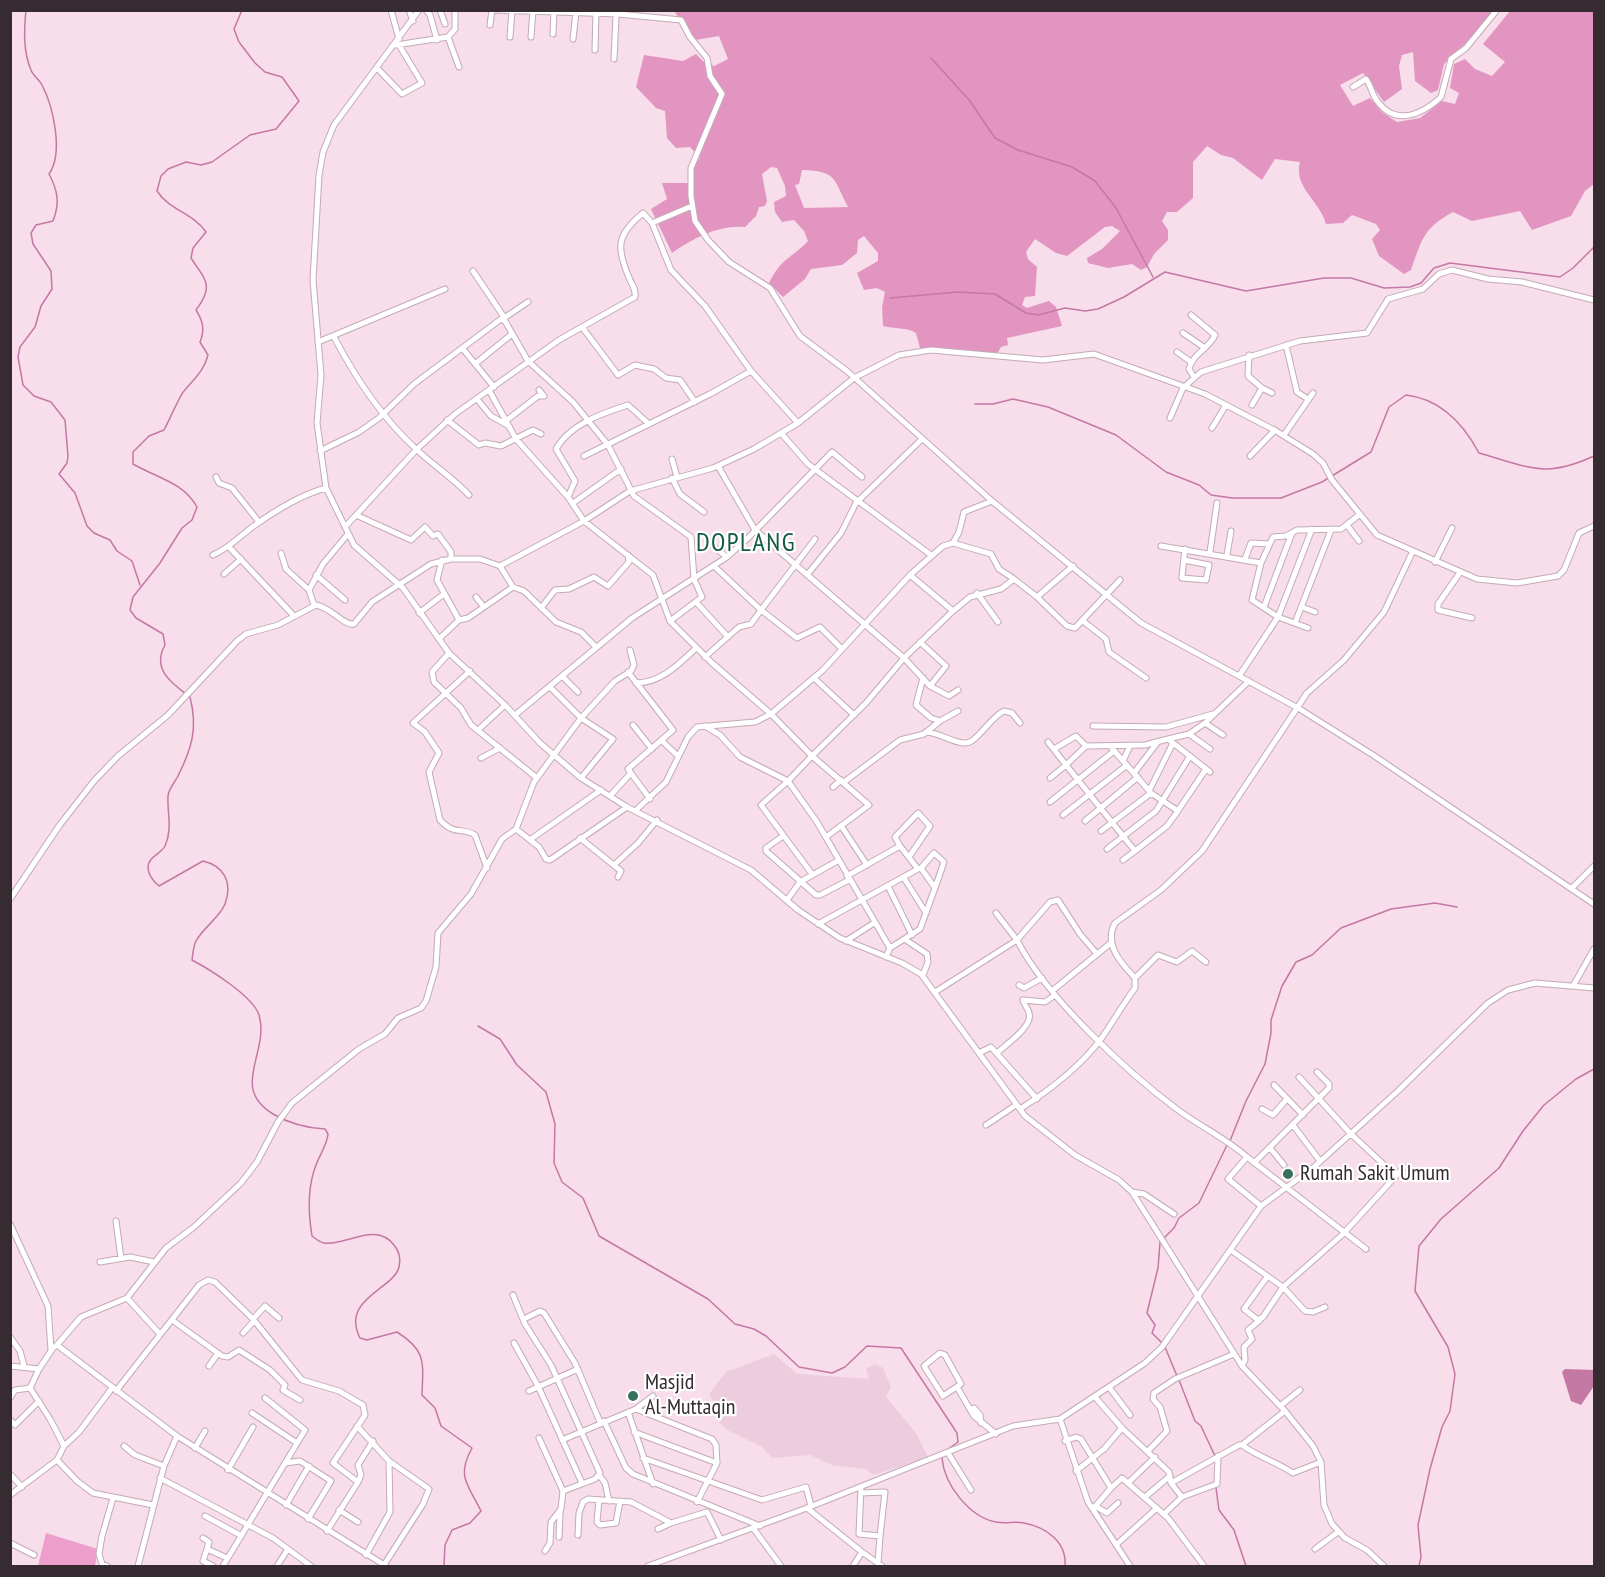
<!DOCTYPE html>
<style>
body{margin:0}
#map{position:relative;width:1605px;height:1577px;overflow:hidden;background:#f8ddeb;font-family:"PT Sans Narrow",sans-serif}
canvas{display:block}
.frame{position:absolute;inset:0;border:12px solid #352b30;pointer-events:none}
</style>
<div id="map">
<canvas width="1605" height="1577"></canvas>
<div class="frame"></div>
</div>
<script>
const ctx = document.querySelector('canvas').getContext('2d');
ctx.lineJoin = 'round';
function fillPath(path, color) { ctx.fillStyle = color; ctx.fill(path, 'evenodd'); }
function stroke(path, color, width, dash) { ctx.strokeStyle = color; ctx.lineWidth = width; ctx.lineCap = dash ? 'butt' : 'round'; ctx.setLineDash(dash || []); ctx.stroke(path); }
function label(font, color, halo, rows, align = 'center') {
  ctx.font = font + ' "PT Sans Narrow",sans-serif'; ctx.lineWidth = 4.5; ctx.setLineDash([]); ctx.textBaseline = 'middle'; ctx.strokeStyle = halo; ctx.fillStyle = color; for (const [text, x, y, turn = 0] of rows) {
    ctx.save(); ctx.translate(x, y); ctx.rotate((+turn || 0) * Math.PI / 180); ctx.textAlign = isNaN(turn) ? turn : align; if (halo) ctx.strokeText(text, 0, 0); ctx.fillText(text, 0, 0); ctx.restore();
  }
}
const built = new Path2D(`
 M774,1354L797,1374L869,1379L866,1369L875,1364L883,1368L891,1387L886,1397L916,1433L928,1457L874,1475L865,1469L832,1465L810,1455L772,1458L762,1447L729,1431L719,1423L724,1417L709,1394L726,1372Z`);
const green = new Path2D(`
 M46,1533L98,1549L95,1566H38Z`);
const forest = new Path2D(`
 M674,11H1494L1472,37L1444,64L1438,90L1431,93L1415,81L1413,52L1402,55L1399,66L1402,89L1384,102L1363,73L1340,85L1353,106L1370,98L1382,112L1397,122L1420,118L1442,101L1455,104L1459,93L1450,88L1454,64L1465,59L1475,69L1492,76L1505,62L1483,44L1510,11H1594V184L1585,191L1571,216L1532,230L1520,211L1472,221L1453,212C1422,229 1422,240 1411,270L1404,274L1379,256L1372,239L1380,230L1376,224L1352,215L1343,223L1326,224C1320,201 1293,187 1300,162L1275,159L1262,180L1233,158L1221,155L1207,146L1193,162V198L1177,212H1167L1162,221L1168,230V240L1154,254L1147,267L1141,270L1132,264L1108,268L1088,263L1087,258L1102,249L1120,231L1112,226L1105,227L1067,256L1056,253L1035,239L1026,252L1028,259L1037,267L1035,296L1025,297L1022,305L1027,308L1049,301L1056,307L1062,326L1007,338L1008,345L1001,347L997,354L954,355L920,348L916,333C906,327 895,329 883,326L882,307L885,292L877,288L864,290L857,273L878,261V253L864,236L858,240L857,253L842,265L811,269L805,279L783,297L769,283C782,257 791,259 808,241L804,231L794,220L782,222L775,212L774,202L786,196L785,186L777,168L771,167L762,174L767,201L765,206L759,207L756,216L745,227C718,225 694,238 672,253L651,209L667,199L662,183H693L688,168L700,158L690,147L676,148L667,138L665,111L656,108L636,87L644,55L683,61L696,54L705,63L714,66L728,59L719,36L695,40ZM802,170C837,171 833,178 848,207L804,208L795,185L799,184Z`);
const water = new Path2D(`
 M1565,1369L1594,1370V1386L1581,1405L1571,1401L1562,1372Z`);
const stream = new Path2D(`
 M26,10C24,30 23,51 31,70C33,76 39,79 42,85C53,106 64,153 49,174C58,191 60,203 53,221L36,225L31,233L33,244L51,271L52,289L41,306L35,327L20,347L18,357L23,385L34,396L51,402L65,420L68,456L67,463L59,474L75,493L87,526L94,533L110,540L117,551L132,561L140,585
 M242,10L234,29L239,42L255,63L265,72L282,77L299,101L276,129L250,135L212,162L201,165L186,162L168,169L161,176L157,191C169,210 193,213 206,232L193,248L191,258C205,280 215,285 196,310C203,321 205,330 200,342L208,355C204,371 194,379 184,391C180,395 168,423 164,430L149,436L133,452V464C157,478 183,482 197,507L192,520L182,528L160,563L133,597L130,610L136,618L163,634L165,645C151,670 173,684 190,697C198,728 192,748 178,776C175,782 168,790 168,796C167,814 173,828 165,846C161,854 148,857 148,867C148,875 153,881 159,886L203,861C224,866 233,882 225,904C220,917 203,928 196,941C193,947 193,954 192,960C209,969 253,996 259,1015C270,1053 229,1087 273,1114C290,1124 305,1128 325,1129L328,1134C327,1145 320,1154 316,1165C307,1188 308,1212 312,1236C315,1238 319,1242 324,1243C346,1246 376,1221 394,1245C399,1251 401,1259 399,1267C394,1289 340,1299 360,1338L367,1340L397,1332C427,1351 423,1362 422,1395L435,1408L441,1426L472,1448C456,1477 468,1484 481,1511L470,1523L452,1530L445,1545L444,1566
 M931,58L970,101L995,138L1018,150L1072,167L1095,181L1116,208L1153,277
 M890,298L958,292L995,294L1026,313L1038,315L1065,308L1085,311L1098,309L1124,297L1165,272L1246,291L1324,278H1351L1384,288L1410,287L1421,283L1434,268L1450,263L1560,277L1573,268L1594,247
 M975,404H993L1013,399L1048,407L1116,435L1166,472L1199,485L1211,495L1232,498H1281L1322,482L1371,452L1389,407L1406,395C1441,399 1463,423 1479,453C1529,467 1544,479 1594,456
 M478,1026L500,1039L517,1065L546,1092L555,1124L554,1163L562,1182L583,1198L599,1236L708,1299L735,1324L754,1329L766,1336L799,1367L832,1373L845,1367L867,1346L901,1348L957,1433L958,1442L947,1450
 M1230,1141L1246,1101L1265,1064L1271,1033V1020L1282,986L1296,962L1312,955L1341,928L1391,909L1435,903L1457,907
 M1164,1238L1174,1228L1179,1218L1199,1203L1227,1145
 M1160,1242L1158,1268L1147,1313L1155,1325L1152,1333L1162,1343
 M1165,1347L1177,1376
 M1179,1380L1195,1421L1201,1426L1215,1456
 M942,1458C944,1484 969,1517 996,1522C1006,1524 1015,1521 1024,1523C1046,1527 1067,1542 1065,1566
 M1216,1488L1219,1510L1234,1530L1246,1566
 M1419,1566L1421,1557L1418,1525L1430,1469L1442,1427L1450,1411L1455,1374L1448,1347L1415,1291L1419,1246L1441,1219L1499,1168L1523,1131L1544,1105L1576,1079L1594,1069`);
const minor = new Path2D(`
 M391,10L399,39
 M409,10L413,21
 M419,10L334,125L323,152L319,175L313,280L321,375L317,423L326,488L354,545L403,588L449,653L505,705L540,743L581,778L627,807L751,870L798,910L840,938L902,963L921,974L1025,1116L1075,1155L1119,1180L1132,1192L1242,1366L1285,1411L1313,1446L1321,1462L1293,1473C1277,1462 1258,1457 1242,1445H1239L1171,1483
 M426,10L430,15L437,40
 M440,10L445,24
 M495,10L618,14L681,20L690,37L707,58L710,76L722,94L691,168V196L695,221L708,240L729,262L770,288L800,336L847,371L992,501L1141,623L1298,708L1373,755L1594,904
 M490,25L492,10
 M553,34L554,10
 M448,37L455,29V10
 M510,37L512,10
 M531,37L533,10
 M573,39L576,12
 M396,45L448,37L459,67
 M595,50L596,12
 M614,59L616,16
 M377,68L402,94L422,83L399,45
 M1353,87L1366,79C1370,84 1371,90 1374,96C1392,127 1419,117 1441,97L1451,59L1466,48L1497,10
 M652,223L692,206
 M473,271L504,317
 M1191,315L1215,335C1209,349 1193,353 1189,369L1194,377
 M504,318L528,302
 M582,327L618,375L635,365L654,369L666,378L680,380L695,402
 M1183,333L1205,348
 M334,337C356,379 381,417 416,449C433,465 453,478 469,495
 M318,342L445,289
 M1286,345L1297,392L1308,399
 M463,349L494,387
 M1177,352L1191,362
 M1249,355L1248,376L1262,388L1252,405
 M475,364L512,334
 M1262,388L1272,393
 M489,390L516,439L568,497L584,521L653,575L670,621
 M477,399L491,416L509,426
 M1170,418L1183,388L1201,372L1300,341L1367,333L1388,299L1423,289L1439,274L1452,270L1488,279L1522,282L1594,300
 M447,420L479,445L485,443L501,446L533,430L541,434
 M507,420L538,396H544L539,390
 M1212,428L1226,405
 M781,433L808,464L931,555
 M1284,435L1313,393
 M320,451L359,432L379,418L414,384L501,319L505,321L528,361L573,402L608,445L634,496L691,537L694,579L702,597L670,621L712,663L771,714L812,756L788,781L817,822L890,948
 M584,456L710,394L751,371
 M1250,456L1275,430
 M672,459L677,477
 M718,466L755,530L904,658L930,686L949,696L958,690
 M216,477L219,483L232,488L259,522
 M672,478L680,494L704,512
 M568,497L575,481L556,449C570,424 603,413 628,405L649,424
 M573,503L621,469
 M356,515L411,540L425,527L433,536L438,534L451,552V559
 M1347,525L1359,541
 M345,527L416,450L455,414L559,340L635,297C636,290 633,286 630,280C616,248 616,235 643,213L652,223L671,270L705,306L751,371L798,423
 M953,543L959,532L964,512L992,501
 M1161,546L1261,563L1273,537L1286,536L1297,530L1341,529L1359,515
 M714,547L727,557
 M230,548L294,616
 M1210,552L1217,503
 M281,553L286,569L309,590
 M213,555C229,548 238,538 251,528C273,512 300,495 326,488
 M1227,555L1231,531
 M1245,559L1251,543L1269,544
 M442,560L437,580L459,620
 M1184,560L1209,565L1206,580L1182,578V576L1185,549
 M1435,562L1452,528
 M1261,563L1252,600L1278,617L1308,628
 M500,566L513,587
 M715,567L761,610L815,539
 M224,574L241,559
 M1459,574L1438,604V610L1472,618
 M316,575L345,600
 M807,575L841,533L856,503L922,439
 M910,575L953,611
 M1014,579L1037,597L1073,566
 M977,593L998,622
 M476,597L483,606
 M1037,597L1067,626L1075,628L1120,580
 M696,602L728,637
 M314,605L309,590L323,564L348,534
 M1264,607L1292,533
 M1302,607L1315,612
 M541,608L555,590L569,589L594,577L608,586L629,562L628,555
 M419,613L444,594
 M1083,621L1106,639L1109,652L1146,678
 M1295,623L1331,530
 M439,639L459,620L468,618L513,587L524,591L556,622L581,632L596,647
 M920,642L946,666L930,686
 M449,653L432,672L434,682L461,708L471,725L537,778
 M705,657L739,627L751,624L761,610L797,638L820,627L842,649
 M470,671L413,723L425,732L439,753L429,772L440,820C455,836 462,827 475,835L487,868
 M628,672L673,730L628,769L650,799
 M562,676L578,692
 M1239,676L1278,617L1312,529
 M814,678L854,715
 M923,678L916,705L931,718L940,721L958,711
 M636,683C661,683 679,664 696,648
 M550,687L581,718L613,739L581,778
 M515,715L632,618L727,557L747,539L832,452L862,477
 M1205,723L1189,734L1210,749
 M633,725L652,749
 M705,726L720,735L740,757L788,781L761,805L812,874
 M1093,726L1166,727L1213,714
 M478,730L505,705
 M926,732C940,733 951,742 964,743C976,745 990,717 1004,711L1012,713L1020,723
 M1189,734L1168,739L1210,772
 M1223,735L1205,723L1249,681
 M662,741L678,756
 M1048,742L1066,765L1086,746L1145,745L1168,739
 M1054,749L1076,736L1086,746
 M481,758L500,748
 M1123,761L1130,746
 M1134,773L1157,743
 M1050,778L1066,765L1135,851L1167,826L1178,811L1151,793L1110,746
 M844,782L900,740L924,734L940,721
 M833,787L841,780
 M1149,791L1173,743
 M610,796L630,774
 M1050,802L1114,751
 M636,810L666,782L688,737L697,727L755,722L771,714L823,670L910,575L943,546L953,543L991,554L999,569L1014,579L1001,589L970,597L953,611L904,658L866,703L812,756L869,805L826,837
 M1177,812L1206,769
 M1063,815L1127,765
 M1085,821L1138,777
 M842,827L867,865
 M516,829L534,782L581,718L615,681L631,671L634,665L630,650
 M1101,831L1151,793
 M783,836L766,848V851L816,895H820L849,880
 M580,838L621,871L618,877
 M531,839L601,790
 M900,846L895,837L918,813L930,826L909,857
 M1107,849L1156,811L1190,756
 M1123,860L1135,851
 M614,865L638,843L657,820
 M921,868L934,853L944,862L935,888
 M847,876L900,846L918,869L921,868L935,888L920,929L890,948L886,957
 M904,878L926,913
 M888,886L912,935
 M1572,888L1594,866
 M10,899L59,826L94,781L118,756L168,715L237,641L246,634L278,625L316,605C332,608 344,626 354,624L372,602L431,564L451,559H480L500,566L584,521L630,491L713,468L754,449L798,423L854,378L899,355L931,350L1043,360L1094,354L1205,394L1276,431L1313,454L1323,463L1332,480L1377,535L1477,579L1517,583L1558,576L1564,570L1579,533L1594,526
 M787,900L800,882L839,860
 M818,924L918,869
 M906,940L927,954L928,962L923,975
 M846,941L874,923
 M1097,954L1080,934L1058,900L1050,902L1017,940C1045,996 1128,1073 1178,1110C1201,1127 1227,1139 1247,1157L1228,1179L1261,1206
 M1135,978L1158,955L1177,962L1192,951L1206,962
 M1019,985L1024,988L1042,978
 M1573,986L1594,949
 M1052,991L1112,942
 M935,992L1017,940L996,913
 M979,1053L991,1047L1037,1099
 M997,1053C1005,1045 1034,1026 1029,1013C1028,1008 1024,1005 1023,1000L1045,1002L1055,995
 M1299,1077L1350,1133L1396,1176
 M1274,1085L1303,1115
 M1020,1109C1050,1090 1079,1068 1101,1039C1113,1022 1123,1004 1135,988V978C1122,964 1103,945 1115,923L1161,890L1202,851L1307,693L1344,660L1384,612L1412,553
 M1262,1109L1273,1115L1286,1100
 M986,1125L1016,1105
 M1293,1125L1320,1161
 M1270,1148L1284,1165
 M1247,1157L1366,1249
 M1254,1163L1329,1088V1084L1317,1072
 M1132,1192L1144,1194L1174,1214
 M116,1221L121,1258
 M10,1224L48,1306L51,1350
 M1232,1251L1283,1287L1305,1311L1313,1312L1325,1307
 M100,1262L130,1257L154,1262
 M1267,1277L1244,1309L1258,1320L1263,1317L1283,1287L1343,1234L1404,1167
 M513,1295L525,1324L551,1365L600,1473L595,1479L563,1491
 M127,1298L159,1333
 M253,1319L265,1306L279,1318
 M524,1319L540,1311L544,1313L575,1363L600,1422
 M172,1320L222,1356L228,1357L239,1350L270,1370L285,1385L283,1390L300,1400
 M243,1333L254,1321
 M10,1337L20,1351L24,1366
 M514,1343L538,1386L582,1483
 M57,1345L81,1317L127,1298L166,1248L194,1227L241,1183L257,1162L278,1122L292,1103L359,1049L385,1034L398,1018L421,1008L426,1001L436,967L438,933L471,894L502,839L516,829L539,847L546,859L550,860L627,807
 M940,1353L945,1355L961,1384L943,1396L924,1366Z
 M10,1366L39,1369L53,1348L57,1345L177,1436L386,1566
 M209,1366L218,1353
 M1242,1366L1245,1360L1244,1347L1252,1339L1248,1330L1260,1320
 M957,1387L974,1416L996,1434
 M1109,1387L1130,1415
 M116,1391L199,1285L208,1280L215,1282L253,1319L302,1380L339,1391L363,1405L365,1415L333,1463L358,1482L327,1531
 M529,1391L578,1369
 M1095,1397L1122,1428L1169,1472L1171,1483L1182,1497L1164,1514
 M10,1398L15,1390L30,1388
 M1280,1406L1300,1390
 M636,1409L653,1396
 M970,1410L974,1408L980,1415L981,1423
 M628,1412L653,1484
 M252,1413L297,1443
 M1060,1419L1088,1502L1130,1566
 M10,1420L15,1425L39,1401
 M604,1421L626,1468L633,1474L760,1526
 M357,1426L389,1461L429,1489L423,1504L384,1565
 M634,1432L717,1463L697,1502
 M539,1438L563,1491L561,1509L551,1522L550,1543L545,1551
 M562,1440L636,1409L712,1439L716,1445L717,1463
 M1065,1441L1076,1437L1081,1439L1111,1488L1093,1509
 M1242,1445L1285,1411
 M64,1446L79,1432L112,1388
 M124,1446L135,1455L164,1466
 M195,1448L205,1431
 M1149,1450L1167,1431L1160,1407L1153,1399L1154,1393L1175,1379L1234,1354
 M948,1453L971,1490
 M643,1458L762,1500L806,1487L811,1506
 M57,1460L77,1481L93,1493L153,1505
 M1321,1462L1324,1505L1332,1524L1345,1538L1367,1550L1384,1566
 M285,1463L300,1461L331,1481L308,1519
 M228,1470L253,1427
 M1076,1471L1104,1449L1122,1428
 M10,1474L22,1487
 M599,1475L605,1483L609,1501
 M160,1478L273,1538L311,1566
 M358,1482L361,1475L358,1465L373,1441
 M1128,1483L1155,1457
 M861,1487L859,1534L880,1536L878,1564
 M1111,1488L1122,1478L1168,1518L1204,1566
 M861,1493L885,1492L880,1536
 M10,1495L57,1460L64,1446L50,1419L30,1388L39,1369
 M1145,1497L1170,1476
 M1182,1497L1217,1484L1218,1456
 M599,1500L597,1522L600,1525L616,1523L620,1501
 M286,1505L309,1466
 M1095,1506L1107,1513L1118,1503
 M807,1508L862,1552L853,1566
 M339,1510L358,1522
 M205,1516L240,1535
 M753,1528L781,1566
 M658,1529L671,1523
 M578,1535L579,1513L583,1502L588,1499L631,1502L671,1523L707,1512L721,1540
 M559,1537L560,1512
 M203,1538L209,1542L207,1549L227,1558
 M10,1543L34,1555
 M1117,1544L1157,1508
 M207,1549L203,1561L213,1566
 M1315,1549L1338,1532
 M862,1552L882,1566
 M366,1555L390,1512L389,1461
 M107,1566L102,1564L99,1554L102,1536L113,1498
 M138,1566L164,1466L177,1436
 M223,1566L305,1430L265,1398
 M277,1566L288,1549
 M648,1566L807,1508L1013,1426L1060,1419L1145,1363L1162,1347L1261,1206L1314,1167L1399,1090L1488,1003L1508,990L1535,983L1594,988`);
const markers = [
 [1288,1174,6,"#38715a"],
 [633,1396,6,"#38715a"]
];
const poiNames = [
 ["Rumah Sakit Umum",1300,1174],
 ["Masjid",645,1383],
 ["Al-Muttaqin",645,1408]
];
const quarterNames = [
 ["DOPLANG",746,544]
];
fillPath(built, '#edccde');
fillPath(green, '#ed9eca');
fillPath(forest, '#e395c1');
fillPath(water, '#c478a4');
stroke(stream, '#c478a4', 1.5);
stroke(minor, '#c3aab7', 7);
stroke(minor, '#fff', 5);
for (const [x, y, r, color] of markers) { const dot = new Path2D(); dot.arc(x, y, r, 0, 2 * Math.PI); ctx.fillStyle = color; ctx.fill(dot); stroke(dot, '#fff', 2); }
label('22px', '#352b30', '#fff', poiNames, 'left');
ctx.letterSpacing = '1.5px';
label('26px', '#145b42', '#fff', quarterNames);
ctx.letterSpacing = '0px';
</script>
